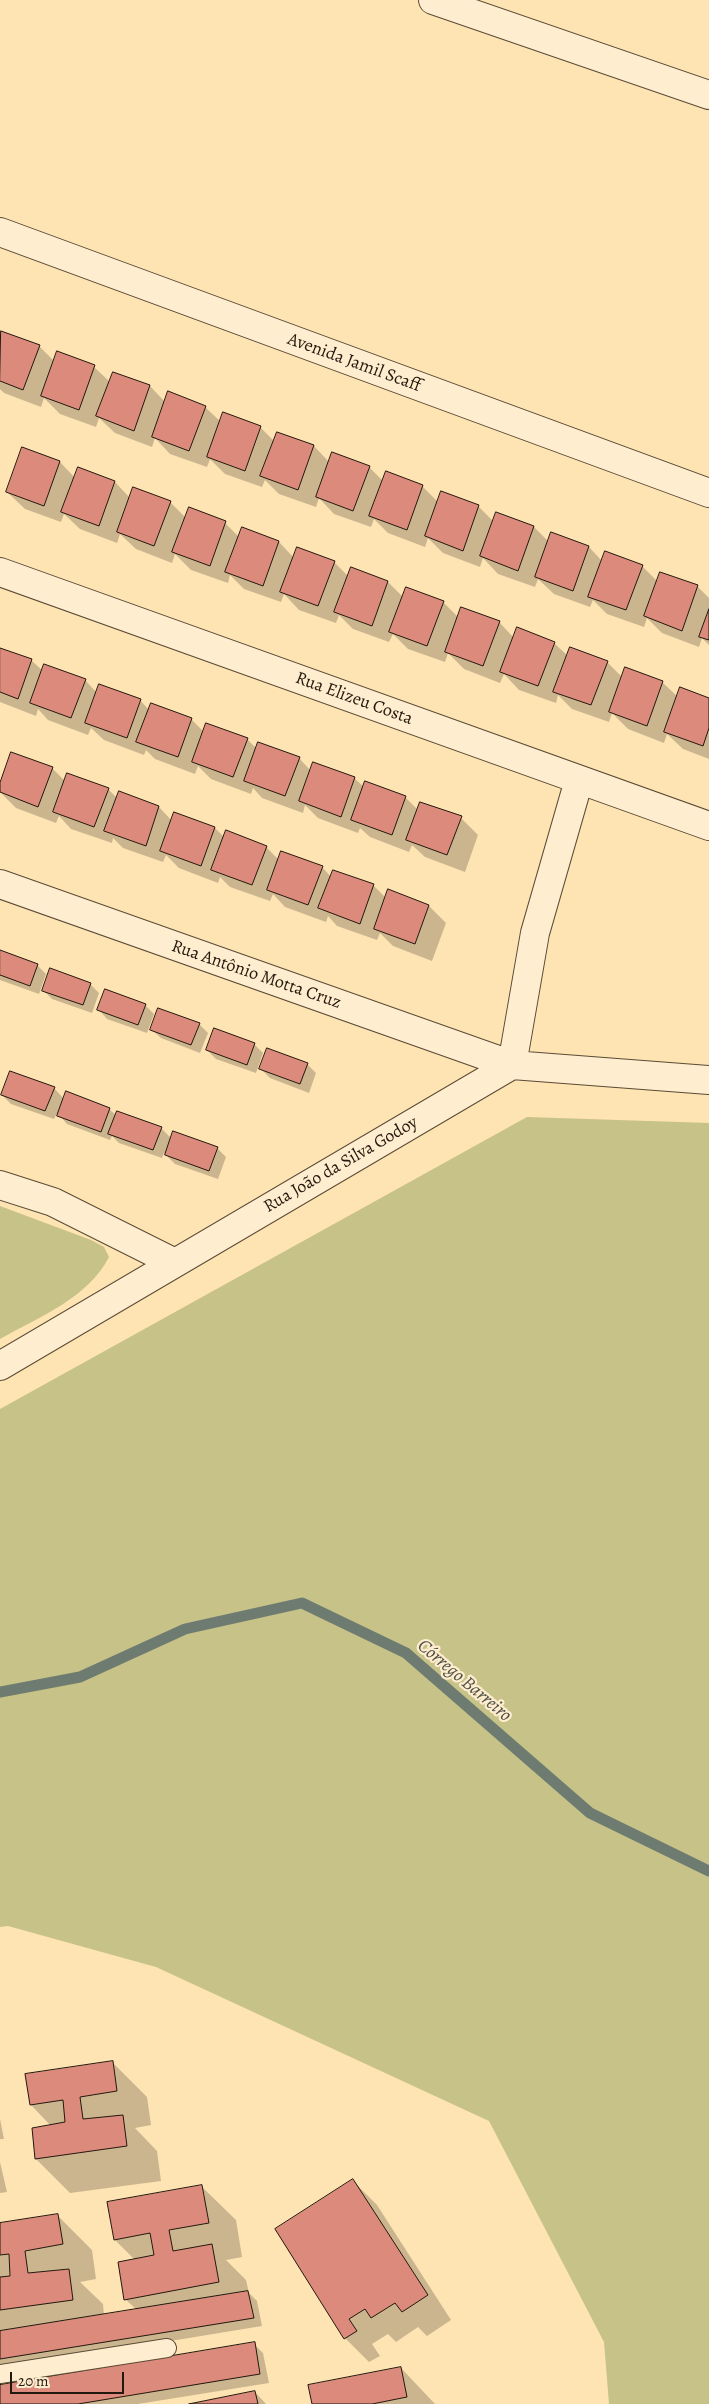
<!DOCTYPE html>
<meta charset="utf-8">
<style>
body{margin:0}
#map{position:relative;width:709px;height:2404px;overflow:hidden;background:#fee3b3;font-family:Alegreya,serif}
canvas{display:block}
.scale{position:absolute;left:10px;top:2372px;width:114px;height:22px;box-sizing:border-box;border:2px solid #23180d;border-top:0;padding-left:6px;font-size:15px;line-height:18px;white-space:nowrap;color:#23180d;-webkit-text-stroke:4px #feedce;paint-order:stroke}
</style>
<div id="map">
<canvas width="709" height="2404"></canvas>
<div class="scale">20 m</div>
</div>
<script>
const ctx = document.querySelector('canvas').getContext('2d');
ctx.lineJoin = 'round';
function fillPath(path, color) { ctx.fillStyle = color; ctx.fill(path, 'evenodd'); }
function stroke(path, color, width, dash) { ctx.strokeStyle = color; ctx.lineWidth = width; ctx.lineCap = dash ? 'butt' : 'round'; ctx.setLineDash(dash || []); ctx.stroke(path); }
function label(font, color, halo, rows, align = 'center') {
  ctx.font = font + ' Alegreya,serif'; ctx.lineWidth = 4.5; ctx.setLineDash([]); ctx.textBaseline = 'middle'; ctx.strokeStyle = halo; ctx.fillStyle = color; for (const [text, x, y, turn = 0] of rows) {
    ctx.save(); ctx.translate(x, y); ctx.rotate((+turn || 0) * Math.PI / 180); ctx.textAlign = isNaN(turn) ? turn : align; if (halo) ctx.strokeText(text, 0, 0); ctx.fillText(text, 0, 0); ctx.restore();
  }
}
const green = new Path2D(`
 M527,1117L709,1123V2404H609L604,2342L489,2121L156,1967L8,1926L0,1927V1409Z
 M0,1206L91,1240L104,1247L109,1257C88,1298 39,1317 0,1339Z`);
const shadow = new Path2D(`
 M2,333L39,346L55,362L58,353L94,367L110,382L113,373L150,386L165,402L205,407L221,422L260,427L274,441L277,433L314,446L329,462L369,467L383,481L422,486L438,502L478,506L494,522L497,513L534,527L549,542L552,533L589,547L602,561L642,566L658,582L697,586L709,598V645L702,638L699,647L662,633L647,618L644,627L607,614L593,600L590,607L554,594L538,579L535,587L498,574L483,558L480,567L443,553L428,538L425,547L388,533L374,519L371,527L334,514L319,498L316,507L279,494L265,480L262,487L225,474L210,459L207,467L170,454L155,438L152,447L115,433L99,418L96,427L60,414L44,398L41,407L4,393L0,389V338Z
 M60,462L75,478L78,469L115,482L130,498L170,502L186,518L189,509L225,523L239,537L279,542L294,558L334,562L348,576L388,582L403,597L443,602L459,618L499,622L514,638L554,643L568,656L607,662L623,678L662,682L678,697L709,699V759L683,749L667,734L664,743L628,729L612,713L609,722L572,709L558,695L556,703L519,690L504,674L500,683L464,669L448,653L445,662L408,649L393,634L389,642L353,629L339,615L336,623L299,610L284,594L281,602L244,589L230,575L228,583L191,570L175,554L172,563L136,549L120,534L117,543L80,529L64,514L61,522L25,509L7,492Z
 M0,649L32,661L43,671L85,680L97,693L140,700L149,710L191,719L204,732L247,739L257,749L299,758L311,771L354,778L364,787L405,797L418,810L461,818L478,835L465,872L425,857L412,845L409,852L370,837L360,828L358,833L318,818L305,805L303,813L262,798L253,788L251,794L211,779L198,766L195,774L155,759L146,750L144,755L104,740L91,728L88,735L48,720L38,709L36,716L0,702Z
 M52,768L65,781L108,789L117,798L119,793L159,807L172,821L215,828L224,837L266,847L279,860L322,867L331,877L373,885L386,898L429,906L446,923L432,961L393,946L380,933L377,940L337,926L328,916L326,922L285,907L273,894L270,901L230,887L220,877L218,883L179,868L166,855L163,862L123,848L113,838L112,843L71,829L59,816L56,823L16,808L0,792V787Z
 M0,951L37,965L46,974L39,994L0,980Z
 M90,984L99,993L92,1013L52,999L43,990Z
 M145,1005L154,1014L147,1033L107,1019L99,1010Z
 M199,1024L208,1033L200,1053L161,1038L152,1030Z
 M254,1044L263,1053L256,1073L216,1059L207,1050Z
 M307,1064L316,1073L309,1093L270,1078L261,1069Z
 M54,1088L64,1099L109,1109L117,1116L161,1128L172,1139L217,1148L226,1157L218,1179L175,1164L164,1153L162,1158L119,1143L112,1136L110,1140L67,1124L57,1113L54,1119L11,1104L2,1095Z
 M112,2062L147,2097L151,2125L135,2128L157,2151L161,2181L70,2193L36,2159L51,2126L31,2105Z
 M0,2119L4,2139H0Z
 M0,2162L7,2192L0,2193Z
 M353,2181L377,2205L451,2320L427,2336L418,2327L396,2342L388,2334L372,2344L380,2356L369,2362L345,2338Z
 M201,2186L236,2220L242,2257L226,2260L246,2280L249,2293L257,2301L262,2326L0,2369V2225L58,2216L92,2250L96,2279L80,2282L103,2304L104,2316L137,2310L125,2299L135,2260L115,2240Z
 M254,2344L263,2353L269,2383L138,2404H0V2387Z
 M401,2368L435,2404H313Z
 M255,2392L266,2404H196Z`);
const stream = new Path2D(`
 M0,1692L80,1677L185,1629L302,1603L406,1653L590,1813L709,1871`);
const building = new Path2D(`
 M1,331L40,345L23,390L0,381Z
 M57,351L95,365L79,410L41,396Z
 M113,372L150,385L134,431L96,416Z
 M168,391L206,406L189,451L152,437Z
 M223,412L261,426L245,471L207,457Z
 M277,432L314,445L298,490L260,476Z
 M22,447L60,461L44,506L6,492Z
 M332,452L370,466L353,511L316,497Z
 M78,467L115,481L99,526L61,512Z
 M386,471L423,485L407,530L369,516Z
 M133,487L171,501L154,546L117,532Z
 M441,491L479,505L463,551L425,536Z
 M189,507L226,521L210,566L172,552Z
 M496,512L534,526L518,571L480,556Z
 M242,527L279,541L263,586L225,572Z
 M551,532L589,546L573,591L535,577Z
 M297,547L335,561L318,606L280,592Z
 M605,551L643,565L626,610L588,597Z
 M351,567L388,581L372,626L334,612Z
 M660,572L698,585L682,631L644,616Z
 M406,587L444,601L427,646L389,632Z
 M461,607L500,621L483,666L445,652Z
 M709,609V640L699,637Z
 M517,627L555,642L538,686L500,672Z
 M570,647L608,661L591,705L553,692Z
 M0,648L32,659L18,699L0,692Z
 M44,664L86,679L71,718L30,703Z
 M625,667L663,681L647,726L609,712Z
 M99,684L141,699L127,738L85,723Z
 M680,687L709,698V728L703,746L664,732Z
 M151,703L192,718L178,757L136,742Z
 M206,723L248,738L233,777L192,762Z
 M258,742L300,757L285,796L244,781Z
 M11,752L53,767L38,807L0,792V783Z
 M313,762L355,777L341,817L299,801Z
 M67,773L109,788L94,827L53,812Z
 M365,781L406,796L392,835L351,820Z
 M119,791L159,806L146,846L104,831Z
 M420,802L462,816L447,855L406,840Z
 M174,812L215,827L201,866L160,851Z
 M226,830L267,846L252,885L211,870Z
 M281,851L323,866L308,905L267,890Z
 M333,870L374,884L360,924L318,908Z
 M388,889L429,905L415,944L374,929Z
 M0,950L38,964L30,986L0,975Z
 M50,968L91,983L83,1005L42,991Z
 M105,989L146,1004L138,1025L97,1010Z
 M158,1008L200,1023L191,1045L150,1030Z
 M214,1028L255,1043L247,1065L206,1050Z
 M267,1048L308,1063L300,1084L259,1069Z
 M10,1071L55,1087L45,1111L1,1095Z
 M66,1091L110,1108L101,1132L57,1116Z
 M117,1111L162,1127L153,1150L108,1134Z
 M173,1131L218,1147L209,1171L165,1155Z
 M113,2061L117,2091L80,2097L83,2119L123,2115L127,2146L35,2159L32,2128L65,2122L63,2100L30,2105L25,2074Z
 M353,2179L428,2295L402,2312L395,2303L371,2318L365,2309L349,2319L357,2331L344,2339L275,2229Z
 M202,2185L209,2223L169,2230L173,2251L212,2244L219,2282L124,2300L118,2262L154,2255L150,2233L114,2240L107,2202Z
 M58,2214L63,2244L25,2251L28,2273L69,2269L73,2300L0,2310V2277L10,2276L9,2254L0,2255V2223Z
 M248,2291L254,2318L0,2359V2331Z
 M255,2342L260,2374L78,2404H0V2385Z
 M401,2367L407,2397L372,2404H312L308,2385Z
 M255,2391L258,2404H189Z`);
const service = new Path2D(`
 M0,2374L167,2348`);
const minor = new Path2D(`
 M433,0L709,95
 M0,232L709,493
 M0,572L709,826
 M0,884L512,1065L535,933L579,780
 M0,1185L53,1202L175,1263
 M0,1366L512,1065L709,1080`);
const streetNames = [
 ["Avenida Jamil Scaff",354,363,20],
 ["Rua Elizeu Costa",354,699,20],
 ["Rua Antônio Motta Cruz",256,975,19],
 ["Rua João da Silva Godoy",341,1165,-30]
];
const waterNames = [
 ["Córrego Barreiro",464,1681,40]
];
fillPath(green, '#c6c288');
fillPath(shadow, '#0003');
stroke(stream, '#6e7b70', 11);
fillPath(building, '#db8a7b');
stroke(building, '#23180d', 1);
stroke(service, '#5a4b36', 20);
stroke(minor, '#5a4b36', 30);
stroke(service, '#feedce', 18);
stroke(minor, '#feedce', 28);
label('18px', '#23180d', '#feedce', streetNames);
label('italic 19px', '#4f5247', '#feedce', waterNames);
</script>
